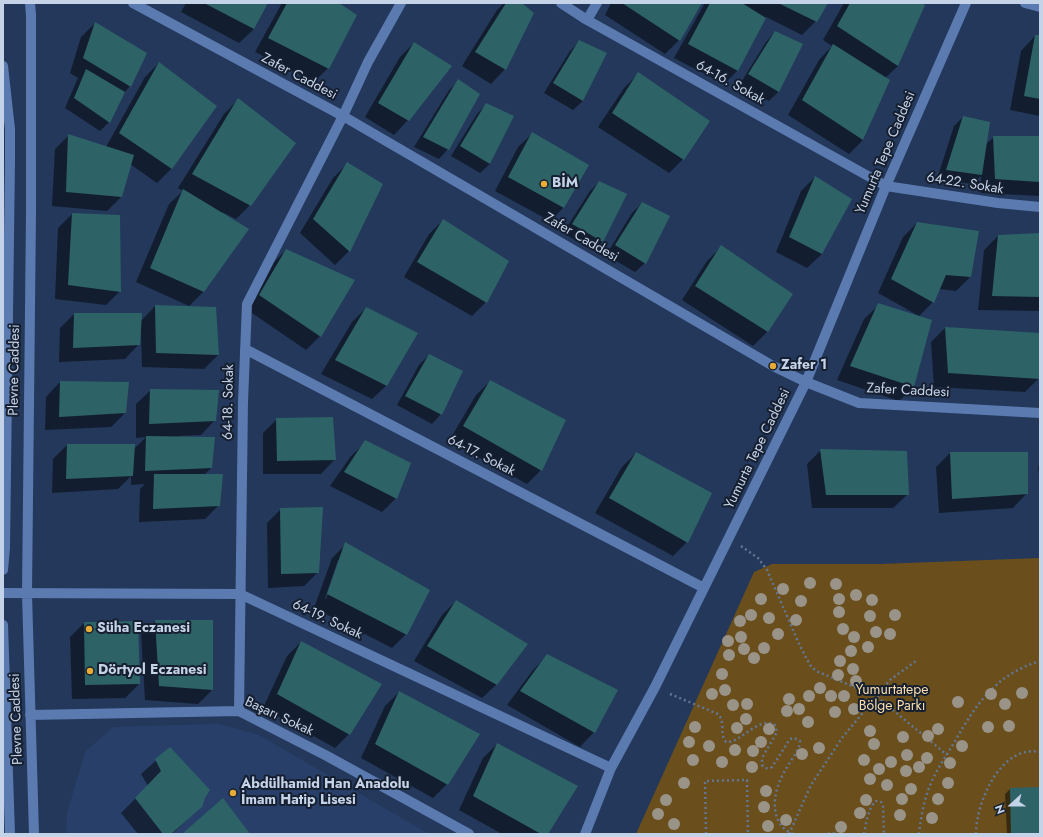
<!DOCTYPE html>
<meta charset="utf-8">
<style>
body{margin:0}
#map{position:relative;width:1043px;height:837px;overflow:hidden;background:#23385a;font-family:Jost,sans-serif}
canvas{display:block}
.frame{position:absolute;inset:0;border:4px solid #c5d3e9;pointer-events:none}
.north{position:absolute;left:991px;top:785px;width:40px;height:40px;-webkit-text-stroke:3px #161f2f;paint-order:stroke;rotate:249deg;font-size:11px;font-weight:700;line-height:16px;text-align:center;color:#c5d3e9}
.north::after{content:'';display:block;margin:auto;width:14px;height:18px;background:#c5d3e9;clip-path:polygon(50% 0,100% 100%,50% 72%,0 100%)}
</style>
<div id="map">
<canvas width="1043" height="837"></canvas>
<div class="frame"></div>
<div class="north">N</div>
</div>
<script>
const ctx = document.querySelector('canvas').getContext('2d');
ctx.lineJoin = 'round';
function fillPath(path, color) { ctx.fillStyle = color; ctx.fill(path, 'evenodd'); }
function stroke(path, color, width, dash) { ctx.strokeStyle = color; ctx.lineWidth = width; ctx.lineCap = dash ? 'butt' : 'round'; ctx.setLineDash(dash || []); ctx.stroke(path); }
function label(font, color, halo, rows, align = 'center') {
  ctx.font = font + ' Jost,sans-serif'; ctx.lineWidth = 4; ctx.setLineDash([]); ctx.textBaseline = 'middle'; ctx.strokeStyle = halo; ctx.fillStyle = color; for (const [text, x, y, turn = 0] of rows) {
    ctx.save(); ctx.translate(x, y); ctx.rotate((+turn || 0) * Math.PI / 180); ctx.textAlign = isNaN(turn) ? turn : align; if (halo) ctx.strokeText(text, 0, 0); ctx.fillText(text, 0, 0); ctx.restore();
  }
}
const built = new Path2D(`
 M219,724L259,735L429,834H66L67,813L85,752L113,727Z`);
const green = new Path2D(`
 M1040,558V834H636L754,572L772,564H880Z`);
const shadow = new Path2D(`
 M186,3H267L254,29L239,43L181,12Z
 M282,3H337L356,15L328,68L314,82L255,52Z
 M504,3H520L532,14L505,69L491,84L462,66L497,10Z
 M611,3H701L679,40L665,54L605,15Z
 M705,3H827L816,21L802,35L766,17L738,70L724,84L674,58Z
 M844,3H919L898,66L885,78L889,80L863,140L849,154L788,115L819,60L832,46L823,40Z
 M95,23L130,86L124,93L109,122L100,131L65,108L78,78L70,73L81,37Z
 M775,32L802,45L778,92L769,101L740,84L766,42Z
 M1035,36H1040V116L1010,110L1021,51Z
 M580,41L606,54L583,101L573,110L544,93L570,51Z
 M414,43L450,67L408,120L394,135L365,117L400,57Z
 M159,63L216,106L171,169L157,183L130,164L121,197L107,211L52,206L55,149L69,135L106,147L145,77Z
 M638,74L683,159L669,173L598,127L624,88Z
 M459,81L448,149L439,159L414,147L449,90Z
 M238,100L250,205L236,219L222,212V214L248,229L203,292L189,306L136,282L169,204L183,191L178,188L224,114Z
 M487,104L513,117L490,164L480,173L451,156L477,114Z
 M963,117L985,145L994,137H1040V196L981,193V176L972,184L937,179L954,126Z
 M533,133L564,207L550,221L495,191L518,147Z
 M348,163L382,184L349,251L335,265L300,233L333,178Z
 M815,177L822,254L807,268L776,252L801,191Z
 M599,182L626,195L602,242L593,251L563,233L590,191Z
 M642,203L645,263L635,272L606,255L632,213Z
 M72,214L120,291L106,305L55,299L58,228Z
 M443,220L486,302L472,316L404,277L429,234Z
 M917,223L970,277L956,291L939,289L933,302L919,316L878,293L903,237Z
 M1040,234V311L978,310L984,250L998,236Z
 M721,247L792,294L767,332L753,346L682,300L707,261Z
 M286,250L320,336L306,350L246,309L272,264Z
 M879,305L930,321L913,387L899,401L837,380L864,319Z
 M155,306L218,355L204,369L142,367L141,332H140L139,344L125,359L59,362L60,328L74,314L141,321Z
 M366,308L387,385L372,399L321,374L352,322Z
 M945,328L1040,334L1039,378L1025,392L934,387L931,342Z
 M429,355L441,414L432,424L397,405L419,365Z
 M490,381L541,470L527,484L449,441L476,395Z
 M60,382L125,413L111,427L45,430L46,397Z
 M151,390L215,420L201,435L179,436V437L211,468L204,475L219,505L205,519L139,522L140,489L145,484L131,485V476L118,489L52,493L53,459L67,445L134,449L146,437L136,438V404Z
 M277,419L335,459L321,474H263V433Z
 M366,442L396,498L382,512L330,486L351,456Z
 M821,450L908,494L893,508H812L807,464Z
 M636,453L687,542L673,556L595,513L622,467Z
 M950,453L1027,493L1013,508L939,513L936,467Z
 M1040,465V483L1038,467Z
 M281,509L318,572L304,586L268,588L267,523Z
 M346,544L406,634L392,648L314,608L332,558ZM338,560H340L326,599L325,598Z
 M456,601L497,684L482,698L414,661L442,615Z
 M155,621L212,690L198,704L145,700L141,635Z
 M84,623L139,684L125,698L72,699L70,637Z
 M301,642L349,734L335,748L263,708L287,656Z
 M547,656L594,732L580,747L507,705L533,670Z
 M399,692L447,784L433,798L361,758L385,706Z
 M497,744L547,834H502L459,810L483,758Z
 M170,748L204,798L201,807L172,834H138L121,813L148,786L141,774Z
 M1040,788V834H1007L1005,794L1010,789Z`);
const building = new Path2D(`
 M204,3H268L254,29Z
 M287,3H339L357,15L329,69L268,38Z
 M506,3H522L534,13L506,70L475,52Z
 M622,3H702L680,41Z
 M710,3H742L766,18L738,71L688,44Z
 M778,3H828L817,22Z
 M850,3H921L925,5L898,66L837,26Z
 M95,22L147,53L131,87L83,58Z
 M775,31L803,44L779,92L748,74Z
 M1035,35H1040V99L1024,96Z
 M579,40L607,53L583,101L553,83Z
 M414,42L452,66L409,121L378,103Z
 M833,44L890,80L863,140L802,100Z
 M159,62L217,106L172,169L119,133Z
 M86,69L125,92L110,123L74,98Z
 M638,72L710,121L684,160L612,113Z
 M458,79L480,94L449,150L423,137Z
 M238,98L296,143L251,206L192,174Z
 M486,103L514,116L490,164L460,146Z
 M963,116L990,122L982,175L946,170Z
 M532,132L589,165L564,208L508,177Z
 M68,134L134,155L122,197L66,192Z
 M993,136H1040V182L995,179Z
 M347,162L383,184L350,252L313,219Z
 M815,176L852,199L822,254L789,237Z
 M599,181L627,194L603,242L572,224Z
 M183,189L249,229L204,292L150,268Z
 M642,202L670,216L646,264L615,245Z
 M72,213L120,215L121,292L68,285Z
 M443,219L509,261L487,303L417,262Z
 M917,222L979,231L971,277L946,275L934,303L891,279Z
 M1040,233V297L992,296L998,235Z
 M721,245L793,294L768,332L695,286Z
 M286,249L355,280L321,337L259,295Z
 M878,303L932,320L914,387L850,366Z
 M155,305L216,307L219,355L156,353Z
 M366,307L418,333L387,386L335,360Z
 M74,313H142L140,345L73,348Z
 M945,327L1040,333V379L948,373Z
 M429,354L463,371L442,415L405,396Z
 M490,380L566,420L542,471L463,426Z
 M60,381L129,382L126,413L59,417Z
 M150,389L219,390L216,421L149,424Z
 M333,417L336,460L277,461L276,418Z
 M146,436L215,437L212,468L145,471Z
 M365,440L411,463L397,499L344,472Z
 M67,444H135L133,476L66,479Z
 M820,449L907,451L909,495H826Z
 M636,452L712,493L688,543L609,498Z
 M950,452H1028V494L952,499Z
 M154,474H223L220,506L153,509Z
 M323,507L319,573L281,574L280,508Z
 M345,542L430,590L407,635L327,594Z
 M456,600L528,644L497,685L427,646Z
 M155,620H213V690L159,686Z
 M138,621L140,684L85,685L84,622Z
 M301,641L382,684L350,735L277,694Z
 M547,654L618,690L595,733L520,691Z
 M399,691L480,734L448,785L375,744Z
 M497,743L578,786L548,834H541L473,796Z
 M170,747L210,790L205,798L202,807L171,834H163L135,798L161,771L155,759Z
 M1040,787V834H1011L1010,788Z
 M223,798L250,834H182Z`);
const path = new Path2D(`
 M741,546L758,558L767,570L800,646L810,665L816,671L876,696L947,755
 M670,694L718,714C726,722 719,734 726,742C740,744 759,715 775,725L777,732L762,758V765C766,769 768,769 772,767L790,739L794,738L800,741L799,747C793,759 784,770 779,783C772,802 772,825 793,834
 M706,834L705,781L747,780L748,834
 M789,834L811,785L842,738L890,680L916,661
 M828,834L830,833L838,834
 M864,834C866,824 868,808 876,801L881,802L883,805L884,834
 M919,834C921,817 924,799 931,783C937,769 946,756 954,743C976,704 995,675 1040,661
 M976,834C976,802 1001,744 1040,752`);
const minor = new Path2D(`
 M30,3L31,15V213L27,594L34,834
 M133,3L343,116L773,366L806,382L859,403L1040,413
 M561,3L587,20L886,186L998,203L1040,207
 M1025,3L1040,7
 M587,20L597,3
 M3,66L10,129V160L5,548L3,570
 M245,349L704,588
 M3,593L240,594L611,768
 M3,625L10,834
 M239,711L243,402L247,304L343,116L368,62L401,3
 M30,715L239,711L327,756L469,834
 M585,834L611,768L655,687L806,382L886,186L966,3`);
const trees = [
 [810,583],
 [836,584],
 [783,589],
 [856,595],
 [761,599],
 [839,599],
 [872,600],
 [801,601],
 [839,612],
 [751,615],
 [895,615],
 [870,616],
 [769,618],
 [796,620],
 [740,621],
 [843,629],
 [876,632],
 [778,634],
 [890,634],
 [741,637],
 [854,637],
 [728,641],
 [868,647],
 [764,648],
 [744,649],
 [851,651],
 [729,655],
 [754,658],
 [840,661],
 [853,669],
 [722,674],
 [838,675],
 [856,681],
 [820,688],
 [725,690],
 [1022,693],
 [712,694],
 [991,694],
 [809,696],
 [831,696],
 [844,696],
 [789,699],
 [958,702],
 [747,704],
 [1005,704],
 [733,705],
 [799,709],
 [854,709],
 [787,711],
 [835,712],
 [746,719],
 [808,722],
 [1009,726],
 [695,727],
 [988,727],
 [737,728],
 [769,729],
 [938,729],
 [870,731],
 [928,736],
 [903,737],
 [689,742],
 [761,742],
 [874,744],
 [709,746],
 [962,746],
 [819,748],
 [735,750],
 [753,751],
 [802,754],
 [907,755],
 [927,758],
 [693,760],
 [864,760],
 [722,762],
 [891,762],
 [950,763],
 [752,767],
 [919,767],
 [879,769],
 [906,771],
 [870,779],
 [684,783],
 [948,783],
 [887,785],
 [911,789],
 [766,791],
 [902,799],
 [938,799],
 [666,800],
 [866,800],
 [764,807],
 [860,813],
 [658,814],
 [900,815],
 [932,818],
 [786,820],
 [674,824],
 [768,826],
 [841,827]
];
const markers = [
 [544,184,4,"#e7ac36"],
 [773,366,4,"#e7ac36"],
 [89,629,4,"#e7ac36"],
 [90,671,4,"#e7ac36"],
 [233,793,4,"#e7ac36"]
];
const streetNames = [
 ["Zafer Caddesi",299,77,28],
 ["64-16. Sokak",730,83,29],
 ["Yumurta Tepe Caddesi",886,153,-67],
 ["64-22. Sokak",965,184,9],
 ["Zafer Caddesi",581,238,30],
 ["Plevne Caddesi",15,370,-89],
 ["Zafer Caddesi",908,391,3],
 ["64-18. Sokak",229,402,-89],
 ["Yumurta Tepe Caddesi",758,449,-64],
 ["64-17. Sokak",481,456,27],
 ["64-19. Sokak",327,620,25],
 ["Başarı Sokak",279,717,25],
 ["Plevne Caddesi",17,719,-92]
];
const poiNames = [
 ["BİM",552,184],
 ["Zafer 1",781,366],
 ["Süha Eczanesi",97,629],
 ["Dörtyol Eczanesi",98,671],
 ["Abdülhamid Han Anadolu",241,785],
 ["İmam Hatip Lisesi",241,801]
];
const parkNames = [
 ["Yumurtatepe",892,691],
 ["Bölge Parkı",892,707]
];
fillPath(built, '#284069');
fillPath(green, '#6a4f1d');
fillPath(shadow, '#0007');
fillPath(building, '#2d6367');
stroke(path, '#637693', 2.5, [2, 3]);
stroke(minor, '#5a7ab0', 10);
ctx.fillStyle = '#9a9388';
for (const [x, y] of trees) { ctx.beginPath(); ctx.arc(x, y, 6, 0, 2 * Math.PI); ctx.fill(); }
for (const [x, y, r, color] of markers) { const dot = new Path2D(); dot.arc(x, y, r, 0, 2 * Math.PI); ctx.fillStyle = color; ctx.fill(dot); stroke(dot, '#161f2f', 1.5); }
label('14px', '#c5d3e9', '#161f2f', streetNames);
label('bold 14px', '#c5d3e9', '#161f2f', poiNames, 'left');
label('14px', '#fbdeae', '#161f2f', parkNames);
</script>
